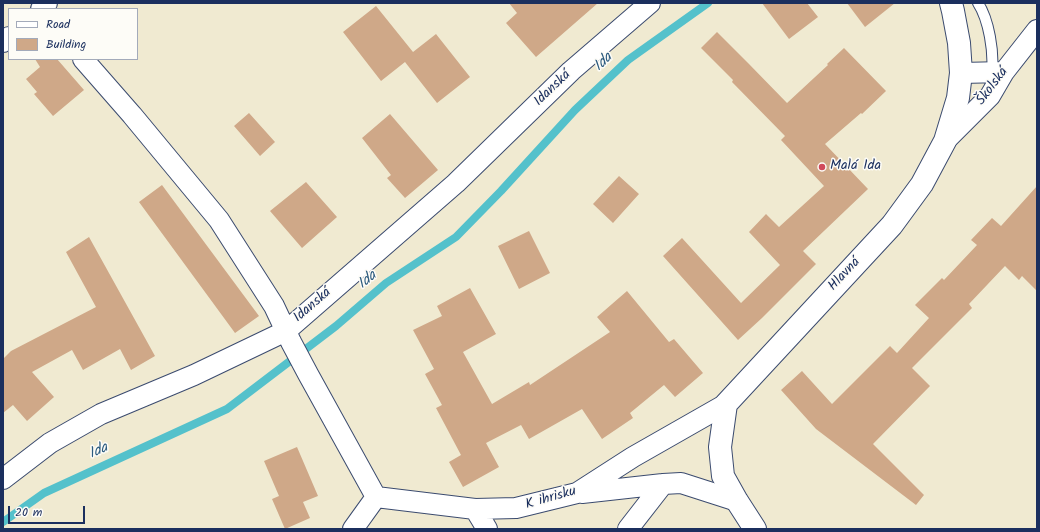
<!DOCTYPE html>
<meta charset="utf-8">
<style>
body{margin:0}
#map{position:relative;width:1040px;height:532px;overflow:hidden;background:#f0ead1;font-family:Kalam,sans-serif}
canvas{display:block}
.frame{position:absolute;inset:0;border:4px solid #1b2f5e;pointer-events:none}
.legend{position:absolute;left:8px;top:8px;width:130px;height:52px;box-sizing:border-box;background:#fdfcf7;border:1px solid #a3aaba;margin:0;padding:5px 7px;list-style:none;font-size:12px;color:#1b2f5e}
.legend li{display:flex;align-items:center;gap:8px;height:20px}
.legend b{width:20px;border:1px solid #a3aaba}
.scale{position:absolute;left:8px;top:506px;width:77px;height:18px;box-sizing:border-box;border:2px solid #1b2f5e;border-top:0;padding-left:5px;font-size:12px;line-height:14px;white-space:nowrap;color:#1b2f5e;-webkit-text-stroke:3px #fdfcf7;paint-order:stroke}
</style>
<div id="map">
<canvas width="1040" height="532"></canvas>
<div class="frame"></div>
<ul class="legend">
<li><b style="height:5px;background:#fff"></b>Road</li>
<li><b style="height:11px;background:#cfa888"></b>Building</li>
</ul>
<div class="scale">20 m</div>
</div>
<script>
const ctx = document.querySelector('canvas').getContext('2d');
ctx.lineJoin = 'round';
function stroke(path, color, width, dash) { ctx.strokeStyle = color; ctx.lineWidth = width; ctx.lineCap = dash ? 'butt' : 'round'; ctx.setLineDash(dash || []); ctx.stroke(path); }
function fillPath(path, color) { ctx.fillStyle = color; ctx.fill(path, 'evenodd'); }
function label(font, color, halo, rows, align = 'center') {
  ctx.font = font + ' Kalam,sans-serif'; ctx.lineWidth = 3; ctx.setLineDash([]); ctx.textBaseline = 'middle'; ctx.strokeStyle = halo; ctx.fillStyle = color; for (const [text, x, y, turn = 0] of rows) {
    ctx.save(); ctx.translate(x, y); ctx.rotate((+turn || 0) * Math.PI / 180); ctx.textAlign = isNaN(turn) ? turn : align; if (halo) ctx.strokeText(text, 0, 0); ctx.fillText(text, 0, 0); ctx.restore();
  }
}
const stream = new Path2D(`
 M3,522L44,493L227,409L336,326L386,283L456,237L501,191L575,110L628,60L708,3`);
const building = new Path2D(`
 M509,3H598L536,57L506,23L517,13Z
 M762,3H807L818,17L789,39Z
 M847,3H895L865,27Z
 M376,6L413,52L436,34L470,77L437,103L405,62L381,81L343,32Z
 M717,32L749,64L787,103L828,65L827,64L844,48L886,91L862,114L861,113L825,144L868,189L803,251L816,264L762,318L738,340L663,256L682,238L741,303L780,265L749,232L766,214L779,227L824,186L781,140L785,136L732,82L733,80L701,48Z
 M35,59H57L84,90L53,116L34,94L37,92L26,79L40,67Z
 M249,113L275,142L260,156L234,126Z
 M390,114L438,170L405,198L387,178L391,175L362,138Z
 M619,176L639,194L613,223L593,204Z
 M306,182L337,217L302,248L270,211Z
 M162,185L259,316L235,333L139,202Z
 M1037,186V291L1022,276L1019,280L1005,266L969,304L972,308L912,368L930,386L873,444L924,495L916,505L816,429L781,390L802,371L832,404L890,346L897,353L929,318L915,305L942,278L944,280L977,245L971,240L992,218L1001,226Z
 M529,231L550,273L519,289L498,246Z
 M89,237L155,356L131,370L120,349L83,370L72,350L32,372L54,397L27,421L13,405L3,413V359L11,351L96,307L66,252Z
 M470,288L496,334L463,352L492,404L529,382L530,385L610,332L597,317L627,291L669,342L674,339L703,373L675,397L664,385L630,413L633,418L602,439L582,409L529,439L521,425L486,443L499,467L463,487L449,462L461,455L436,408L442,405L425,374L434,369L413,330L442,316L437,306Z
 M297,447L318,496L303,502L310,518L285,529L272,499L279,496L264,461Z`);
const lane = new Path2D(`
 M978,3C989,20 994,52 992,72`);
const street = new Path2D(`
 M41,9L47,3
 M3,42L9,37
 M83,59L132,115L219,220L274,306L291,342L308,374L376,497L475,509L516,508L577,493L633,457L726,404
 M961,73L1004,72
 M945,141L990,96L1004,72L1037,30
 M3,479L50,443L101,414L194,375L286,331L456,183L571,71L650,3
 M582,493L663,484L681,483L737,501
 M475,509L487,529
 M353,529L376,497
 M628,529L663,484`);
const secondary = new Path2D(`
 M755,529L737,501L723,476L720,447L726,404L892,225L922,184L945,141L958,98L961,73L959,43L953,11L951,3`);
const markers = [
 [822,167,4,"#d1495b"]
];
const streetNames = [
 ["Školská",993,87,-53],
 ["Idanská",553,89,-44],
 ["Hlavná",845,275,-47],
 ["Idanská",313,306,-41],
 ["K ihrisku",551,499,-16]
];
const poiNames = [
 ["Malá Ida",830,167]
];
const waterNames = [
 ["Ida",604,63,-44],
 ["Ida",368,281,-39],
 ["Ida",99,452,-25]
];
stroke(stream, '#54c1cb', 8);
fillPath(building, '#cfa888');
stroke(lane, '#3b4b6f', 12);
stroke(street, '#3b4b6f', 22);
stroke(secondary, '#3b4b6f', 24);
stroke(lane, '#fff', 10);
stroke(street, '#fff', 20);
stroke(secondary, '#fff', 22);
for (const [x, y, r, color] of markers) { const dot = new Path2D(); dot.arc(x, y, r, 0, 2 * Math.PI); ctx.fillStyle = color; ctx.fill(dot); stroke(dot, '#fdfcf7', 1.5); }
label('14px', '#1b2f5e', '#fdfcf7', streetNames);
label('14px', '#1b2f5e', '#fdfcf7', poiNames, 'left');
label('italic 15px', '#2c5b7f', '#fdfcf7', waterNames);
</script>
